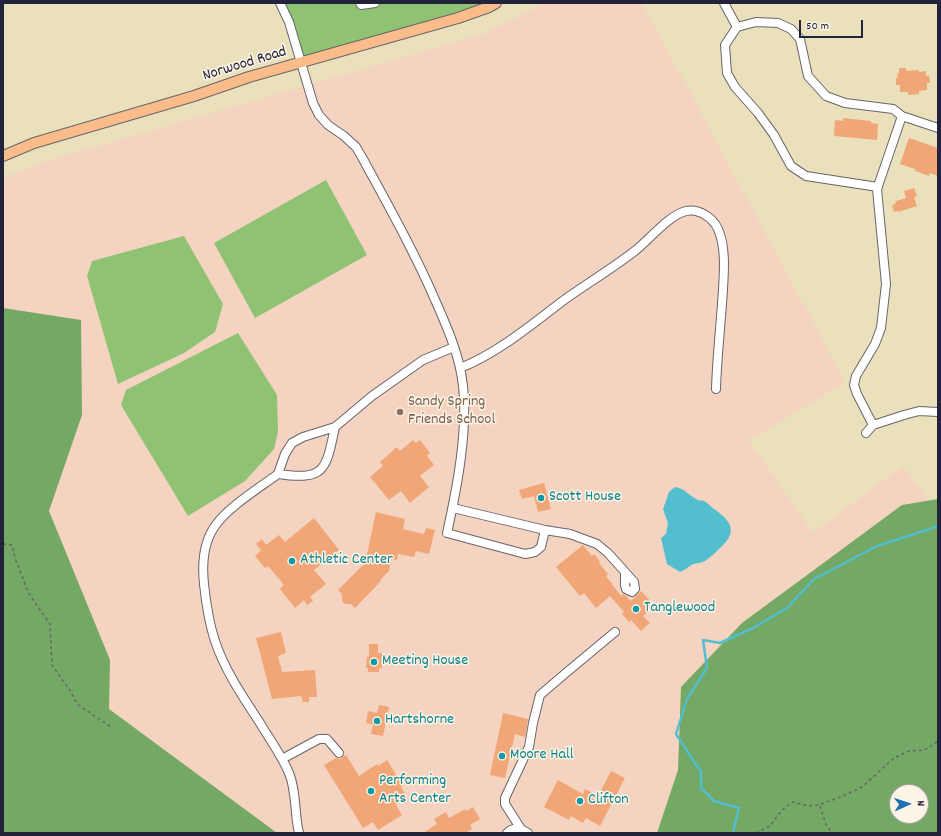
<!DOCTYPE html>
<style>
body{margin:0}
#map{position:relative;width:941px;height:836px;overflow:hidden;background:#eae0bc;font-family:Dekko,sans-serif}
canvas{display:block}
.frame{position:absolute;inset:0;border:4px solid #22223b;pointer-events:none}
.north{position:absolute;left:889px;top:784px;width:40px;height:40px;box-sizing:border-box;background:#fcf5e5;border:1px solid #a5a1a1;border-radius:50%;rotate:87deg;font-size:11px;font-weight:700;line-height:16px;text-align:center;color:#22223b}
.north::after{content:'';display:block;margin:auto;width:14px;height:18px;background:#1f6fb2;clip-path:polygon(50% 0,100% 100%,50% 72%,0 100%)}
.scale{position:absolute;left:799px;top:20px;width:64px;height:18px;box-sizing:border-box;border:2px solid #22223b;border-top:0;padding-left:5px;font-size:12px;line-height:14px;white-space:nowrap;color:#22223b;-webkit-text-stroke:3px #fcf5e5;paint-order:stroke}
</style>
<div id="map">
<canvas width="941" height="836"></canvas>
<div class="frame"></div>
<div class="north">N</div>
<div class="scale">50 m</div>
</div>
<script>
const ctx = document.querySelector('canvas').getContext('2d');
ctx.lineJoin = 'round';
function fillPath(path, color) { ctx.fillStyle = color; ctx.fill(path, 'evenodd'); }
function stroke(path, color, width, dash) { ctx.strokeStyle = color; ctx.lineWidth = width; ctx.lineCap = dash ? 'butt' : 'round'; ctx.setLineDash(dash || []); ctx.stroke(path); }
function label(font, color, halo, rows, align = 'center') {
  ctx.font = font + ' Dekko,sans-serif'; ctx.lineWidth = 3; ctx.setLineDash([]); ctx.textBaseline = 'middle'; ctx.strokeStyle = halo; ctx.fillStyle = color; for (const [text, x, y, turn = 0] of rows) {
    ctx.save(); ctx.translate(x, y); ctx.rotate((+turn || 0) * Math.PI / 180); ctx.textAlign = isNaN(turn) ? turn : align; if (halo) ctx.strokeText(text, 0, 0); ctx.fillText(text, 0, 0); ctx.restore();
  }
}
const built = new Path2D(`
 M544,3H642L845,382L749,441L813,533L903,466L938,513V833H3V178L40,163L487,33ZM897,792H921V816H897Z`);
const green = new Path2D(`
 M280,3H496L301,63Z
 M326,180L367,255L255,318L214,243Z
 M184,236L223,304L215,332L184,353L118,384L87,276L92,261Z
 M238,333L277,395L278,432L274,449L245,481L188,516L121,405L126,390Z`);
const forest = new Path2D(`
 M3,308L81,320L82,415L49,511L110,660L109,709L277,833H3Z
 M938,499V833H657L678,770L681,687L742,623L902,505ZM897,792H921V816H897Z`);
const water = new Path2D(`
 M675,487C685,488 689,496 698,500C700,501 702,500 704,501C708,503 711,507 714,509C730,520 739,531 721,547C716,552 711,557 705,561C701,563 697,563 693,564C688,567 685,570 680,572L667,564L661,538L666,534L668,523L663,509L669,492Z`);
const stream = new Path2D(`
 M734,833L733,832L739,808L714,801L701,788V772L676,734L687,699L707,668L703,640L720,643L753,628L787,608L814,579L877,546L933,528L938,525`);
const building = new Path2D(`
 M899,68H906V71L919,70V72L926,71V76H929L930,83H927V90L919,91V94L908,95V92H900V85H896V78H898L897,74L899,73Z
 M843,118L871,121V123L878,124L877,140L834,136L835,120L843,121Z
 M909,138L938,148V176L930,173L929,176L915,171V169L900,164Z
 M914,188L917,196L914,197L917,206L898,212L897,211L894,212L892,205L895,204L896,201L906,198L904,191Z
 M413,440L416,443L420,440L430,453L427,456L434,465L420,476L429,487L410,503L401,491L389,500L370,477L383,466L380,462L397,447L400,451Z
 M544,483L551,509L538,512L534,496L522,499L519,490Z
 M376,512L405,519L403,529L424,534L426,528L435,530L429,554L416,551L414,557L398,554L397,560L391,559L389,571L380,580L381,581L355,608L351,604H345L342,601V594L338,590L366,562L362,557L367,554Z
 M314,518L339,550L314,570L326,584L310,597L313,601L307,605L304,600L295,608L280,589L284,585L268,566L265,568L255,556L261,550L256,544L262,539L266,545L279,535L285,542Z
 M583,545L592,556L594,554L600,562L599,563L608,574L606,576L621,596L623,594L625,595L631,601L641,591L655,606L643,616L650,623L641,631L631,620L629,622L622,614L624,612L610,596L596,608L584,593L580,596L556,567Z
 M281,632L286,653L278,656L282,672L315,670L317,697H309V702H303L301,696L272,699L256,638Z
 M369,644H378V653H382V668H379V672H368V668H366L367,657H369Z
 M379,705L389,707L383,736L371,734L373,724L366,723L368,711L377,713Z
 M503,713L528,719L525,737L515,734L505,778L490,775Z
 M346,755L359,776L377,764L378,766L387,760L403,786L401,787L405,794L401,797L403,801L396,805L402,815L378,830L373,822L363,828L324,765L336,758L340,759Z
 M611,771L625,778L600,826L586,818L583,823L571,816L569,820L544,807L558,780L583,794L585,789L598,796Z
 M473,807L480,819L470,825L472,829L465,833H423L437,824L434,819L446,812L449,818L465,809L466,811Z`);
const path = new Path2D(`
 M3,544L12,545L15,558L29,594L50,624L52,665L71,692L77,704L111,727
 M820,806L826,825L832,833
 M756,833L770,826L782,810L793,802L808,806L819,805L843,796L862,787L894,758L909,751L925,750L938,741`);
const minor = new Path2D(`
 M280,3L289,22L313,103L319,115L328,125L344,136L356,147L363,159C389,207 415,253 436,302C448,329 460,357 463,386C468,431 457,488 447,533L525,554L535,552L541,547L545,530L453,508
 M360,3L361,5L375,3
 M724,3L737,27L756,22L778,23L791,29L800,39L808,76L826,96L845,103L893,109L902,116L938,128
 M737,27L725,45L727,73L735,87L758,113L774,135L791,166L806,176L878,187
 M460,368C498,353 531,325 564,300C588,283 613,268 636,250C650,239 669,215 686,211C699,208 713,218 718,229C726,247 724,271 723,289C721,323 717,356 716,389
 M873,425L857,394L854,385L856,376L875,344L881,328L886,284L877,189L902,116
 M335,427C326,469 326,481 278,474L285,454L292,443L303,437L335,427L372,396L423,360L454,347
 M866,433L873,425L904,415L919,411L938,412
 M278,474C259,488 228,507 215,526C203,543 202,565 204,584C206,603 209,623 215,641C225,671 243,697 260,723C270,740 282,756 289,773C297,792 294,813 299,833
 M545,530L570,534L597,544L608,553L634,582L635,589L632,592L626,589L625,585V573
 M282,759L319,739H327L339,753
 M521,829L505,804V798L529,747L533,723L540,695L567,672L615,632
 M507,833C513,827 521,828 528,833`);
const major = new Path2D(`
 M3,156L34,143L194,96L249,77L458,18L489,7L496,3`);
const markers = [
 [400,412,4,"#8d6e63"],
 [541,498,4,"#0f9aa8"],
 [292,561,4,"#0f9aa8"],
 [636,609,4,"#0f9aa8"],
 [374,662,4,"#0f9aa8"],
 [377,721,4,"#0f9aa8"],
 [502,756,4,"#0f9aa8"],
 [371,791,4,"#0f9aa8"],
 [580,801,4,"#0f9aa8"]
];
const streetNames = [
 ["Norwood Road",245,65,-17]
];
const educationNames = [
 ["Sandy Spring",408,403],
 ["Friends School",408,421]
];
const cultureNames = [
 ["Scott House",549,498],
 ["Athletic Center",300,561],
 ["Tanglewood",644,609],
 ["Meeting House",382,662],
 ["Hartshorne",385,721],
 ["Moore Hall",510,756],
 ["Performing",379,782],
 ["Arts Center",379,800],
 ["Clifton",588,801]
];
fillPath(built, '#f5d3c1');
fillPath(green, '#90c273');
fillPath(forest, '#74a865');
fillPath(water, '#53bece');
stroke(stream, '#53bece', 2.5);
fillPath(building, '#f0a676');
stroke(minor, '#686468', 10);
stroke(major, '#686468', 12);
stroke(path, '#686468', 1.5, [3, 3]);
stroke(minor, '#fff', 8);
stroke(major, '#f9bc8a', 10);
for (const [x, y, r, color] of markers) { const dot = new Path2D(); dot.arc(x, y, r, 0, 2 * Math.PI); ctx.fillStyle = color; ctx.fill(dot); stroke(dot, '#fcf5e5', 1.5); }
label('16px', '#22223b', '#fcf5e5', streetNames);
label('16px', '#785e54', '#fcf5e5', educationNames, 'left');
label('16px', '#0d838f', '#fcf5e5', cultureNames, 'left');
</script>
